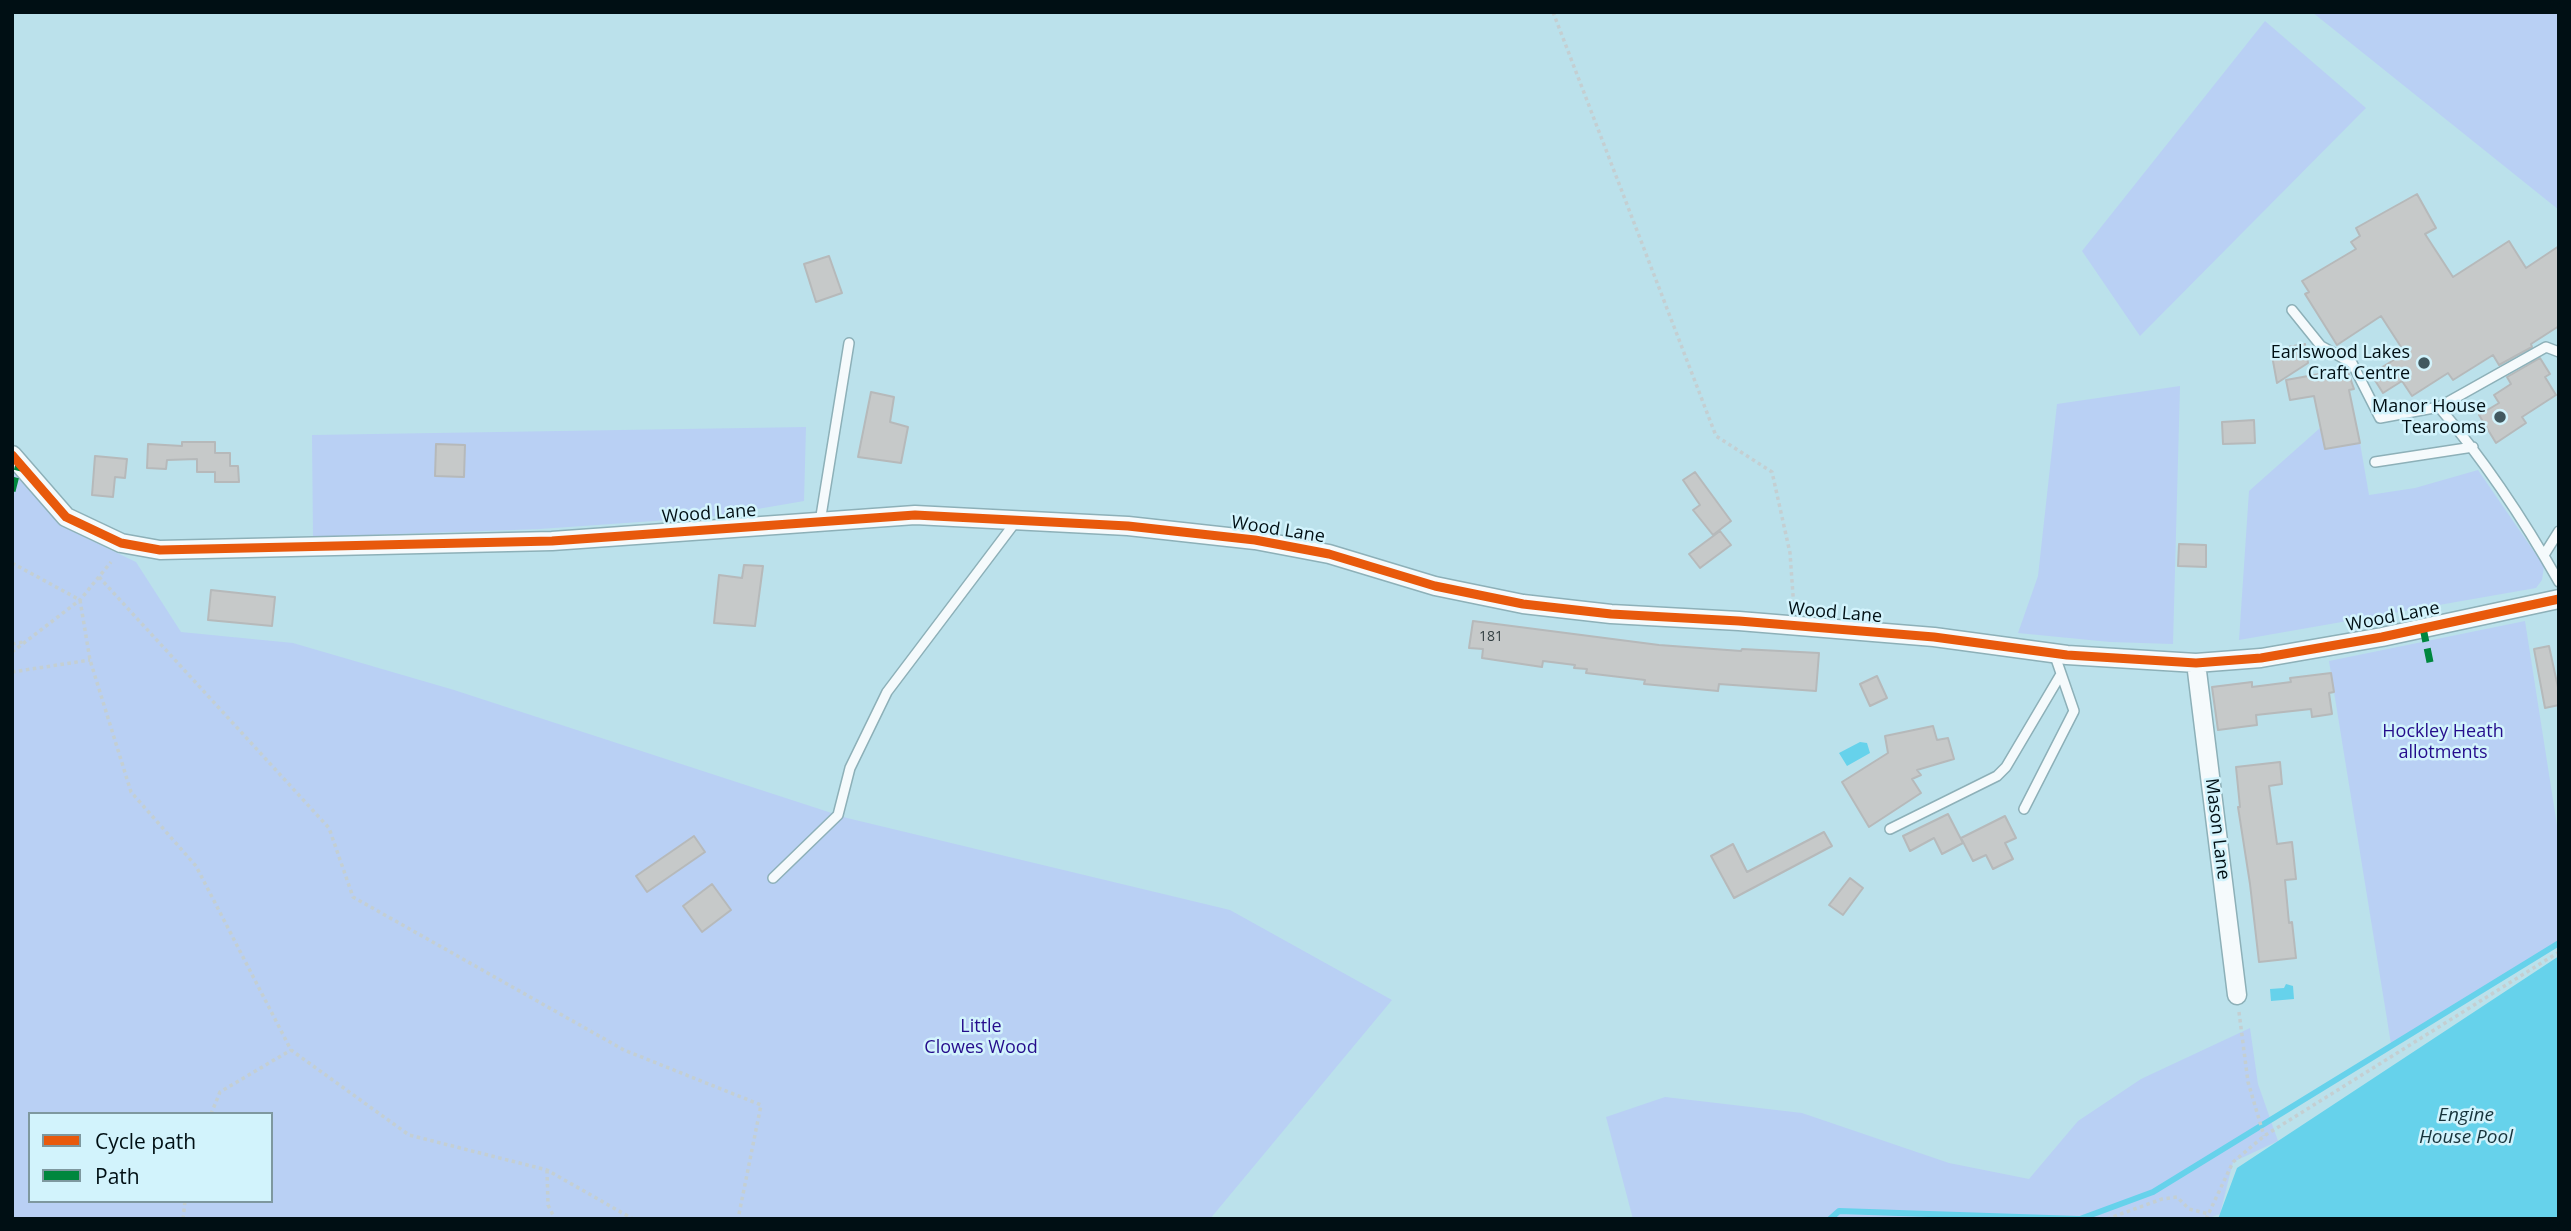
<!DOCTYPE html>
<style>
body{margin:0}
#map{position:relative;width:2571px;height:1231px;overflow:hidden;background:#bbe1eb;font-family:"Open Sans",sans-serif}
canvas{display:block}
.frame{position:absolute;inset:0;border:14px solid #000f14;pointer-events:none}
.legend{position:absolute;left:28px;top:1112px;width:245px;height:91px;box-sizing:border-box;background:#d2f3fc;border:2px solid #7e989f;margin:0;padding:9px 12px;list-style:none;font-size:21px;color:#000f14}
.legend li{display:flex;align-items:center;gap:14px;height:35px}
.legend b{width:35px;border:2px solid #7e989f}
</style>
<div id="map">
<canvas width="2571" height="1231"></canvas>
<div class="frame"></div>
<ul class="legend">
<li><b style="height:9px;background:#e8590c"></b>Cycle path</li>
<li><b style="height:9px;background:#00873e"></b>Path</li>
</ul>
</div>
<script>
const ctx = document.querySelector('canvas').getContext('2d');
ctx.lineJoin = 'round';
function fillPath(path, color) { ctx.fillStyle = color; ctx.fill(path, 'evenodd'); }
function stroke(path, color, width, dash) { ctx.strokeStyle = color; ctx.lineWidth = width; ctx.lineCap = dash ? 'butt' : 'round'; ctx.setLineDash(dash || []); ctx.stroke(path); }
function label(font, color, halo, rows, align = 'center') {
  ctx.font = font + ' "Open Sans",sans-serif'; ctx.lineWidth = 5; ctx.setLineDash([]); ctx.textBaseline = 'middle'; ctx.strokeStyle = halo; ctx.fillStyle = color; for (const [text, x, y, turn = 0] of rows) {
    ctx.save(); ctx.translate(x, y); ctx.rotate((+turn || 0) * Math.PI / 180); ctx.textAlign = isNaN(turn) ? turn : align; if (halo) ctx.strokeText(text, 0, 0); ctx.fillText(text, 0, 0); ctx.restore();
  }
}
const green = new Path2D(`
 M2312,12H2559V210Z
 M2265,21L2366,108L2140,336L2082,251Z
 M2180,386L2173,644L2110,642L2018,633L2038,576L2057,404Z
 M806,427L804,501L711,517L540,529L313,537L312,435Z
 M2320,428L2325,449L2360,443L2369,495L2415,488L2478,470L2544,566L2542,580L2536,588L2239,640L2249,491Z
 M12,470L61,526L136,562L181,632L293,643L454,690L847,818L1230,910L1392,1000L1210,1219H12ZM30,1114H271V1201H30Z
 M2525,621L2559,838V943L2391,1044L2329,661Z
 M2250,1028L2258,1084L2278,1141L2233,1162L2220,1214L2206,1219H1633L1606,1117L1665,1097L1802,1113L1949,1163L2029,1179L2078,1121L2141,1079Z`);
const water = new Path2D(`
 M1860,742L1867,743L1870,753L1847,766L1839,753Z
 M2559,956V1219H2218L2237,1168Z
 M2286,984L2293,986L2294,999L2271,1001L2270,989L2284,988Z`);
const stream = new Path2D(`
 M1830,1219L1839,1211L2079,1219
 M2080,1219L2153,1192L2559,943`);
const building = new Path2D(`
 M2417,194L2436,228L2425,234L2453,277L2509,241L2526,268L2559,246V326L2531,344L2532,347L2499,365L2493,355L2453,380L2448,373L2412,396L2402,381L2383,393L2371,374L2405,353L2381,316L2337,345L2305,294L2309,292L2302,281L2356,249L2351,242L2360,236L2356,228Z
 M829,256L842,293L816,302L804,264Z
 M2305,344L2308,363L2277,383L2271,350Z
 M2540,358L2550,374L2545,377L2556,395L2522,417L2526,423L2496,443L2479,415L2499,403L2494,395L2511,384L2507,377Z
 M2347,369L2354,389L2349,390L2360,443L2325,449L2314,396L2290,400L2286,380Z
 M871,392L894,397L890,422L908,427L901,463L858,457Z
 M2254,420L2255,443L2223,444L2222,422Z
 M182,442H215V453H230V466H238L239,482H215V472H197V459L167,460L166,469L147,468L148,444L182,446Z
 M436,444L465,445L464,477L435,476Z
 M95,456L127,459L125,478L115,477L113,497L92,495Z
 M1695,472L1731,521L1713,535L1693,510L1700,505L1683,480Z
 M1720,531L1731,545L1700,568L1689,554Z
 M2179,544L2206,545V567L2178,566Z
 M744,565L763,566L755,626L714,623L719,575L742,578Z
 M211,590L275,597L272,626L208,620Z
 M1473,621L1659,645L1741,651L1742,649L1819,653L1816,691L1719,684L1718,691L1644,684L1645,680L1586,673L1587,669L1574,668L1575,665L1543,661L1542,667L1482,658L1483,649L1469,648Z
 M2549,646L2559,692V705L2545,708L2534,649Z
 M2331,673L2334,692L2329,693L2332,714L2312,717L2311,709L2256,715L2257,725L2218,730L2212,687L2252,682V687L2291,682L2290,678Z
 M1877,676L1887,698L1870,706L1860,684Z
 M1933,726L1937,740L1948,738L1954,759L1917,770L1921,775L1912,779L1921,793L1869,827L1842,782L1888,753L1885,736Z
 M2280,762L2282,784L2269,786L2277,844L2292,842L2296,879L2285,880L2289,923L2292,922L2296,958L2259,962L2250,884L2238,807H2240L2236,767Z
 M1948,814L1963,843L1942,854L1934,838L1910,851L1903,836Z
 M2005,816L2016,838L2005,843L2013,859L1993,869L1986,855L1973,861L1961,838Z
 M1824,832L1832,846L1734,898L1711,856L1733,844L1747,872Z
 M694,836L705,852L647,892L636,876Z
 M1850,878L1863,888L1843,915L1829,905Z
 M712,884L731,910L702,932L683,906Z`);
const path = new Path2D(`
 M1553,12L1716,436L1772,472L1790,553L1794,609
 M12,563L80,600
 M99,577L329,828L353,897L624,1050L761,1105L738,1219
 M80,600L90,660L131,792L196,866L291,1050L409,1135L547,1170L633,1219
 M12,644L23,642
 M12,652L80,600L111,562
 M12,672L90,660
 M2239,1012L2248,1082L2264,1136
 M211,1114L220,1092L291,1050
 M547,1170L548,1205L555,1219
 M183,1219L185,1201
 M2107,1219L2162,1199L2177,1197L2189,1209L2209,1214
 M2206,1219L2233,1162L2264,1136L2559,952`);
const lane = new Path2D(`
 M2292,310L2321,346L2352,363L2380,418L2439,407L2546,347L2559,352
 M2439,407C2484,460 2524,520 2559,582
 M2375,462L2473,447
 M820,522L849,343
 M2544,555L2559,531
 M2024,809L2074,711L2054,653
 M1890,829L1997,776L2006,767L2061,674
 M773,878L838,815L850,768L887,692L1017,520`);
const street = new Path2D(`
 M12,455L66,517L121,543L160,550L552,541L915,515L1128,526L1255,540L1329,554L1435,586L1523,604L1611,614L1739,621L1934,637L2067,655L2196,663L2261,658L2382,637L2559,599
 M2196,663L2237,995`);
const quiet = new Path2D(`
 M12,491L19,464
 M2423,628L2431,667`);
const cycleway = new Path2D(`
 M12,455L66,517L121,543L160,550L552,541L915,515L1128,526L1255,540L1329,554L1435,586L1523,604L1611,614L1739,621L1934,637L2067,655L2196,663L2261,658L2382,637L2559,599`);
const markers = [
 [2424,363,7,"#41585f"],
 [2500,417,7,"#41585f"]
];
const numberNames = [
 ["181",1491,637]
];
const poiNames = [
 ["Earlswood Lakes",2410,353],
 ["Craft Centre",2410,374],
 ["Manor House",2486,407],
 ["Tearooms",2486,428]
];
const streetNames = [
 ["Wood Lane",709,514,-4],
 ["Wood Lane",1278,530,9],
 ["Wood Lane",1835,613,5],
 ["Wood Lane",2393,617,-11],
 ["Mason Lane",2217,829,83]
];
const parkNames = [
 ["Hockley Heath",2443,732],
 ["allotments",2443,753],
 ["Little",981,1027],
 ["Clowes Wood",981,1048]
];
const waterNames = [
 ["Engine",2466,1116],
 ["House Pool",2466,1138]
];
fillPath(green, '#b9d0f4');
fillPath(water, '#66d2eb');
stroke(stream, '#66d2eb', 6);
fillPath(building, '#c6c9c9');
stroke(building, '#b6b9ba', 2);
stroke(lane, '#8db0b8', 12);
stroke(street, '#8db0b8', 21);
stroke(path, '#c4cfd2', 3.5, [3.5, 3.5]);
stroke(lane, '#f5fafc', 9);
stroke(street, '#f5fafc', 18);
stroke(quiet, '#00873e', 7, [14, 7]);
stroke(cycleway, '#e8590c', 9);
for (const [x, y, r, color] of markers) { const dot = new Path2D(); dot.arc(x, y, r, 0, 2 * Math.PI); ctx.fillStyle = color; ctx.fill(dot); stroke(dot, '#d2f3fc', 2.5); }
label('14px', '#323e41', null, numberNames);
label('18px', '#000f14', '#d2f3fc', poiNames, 'right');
label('18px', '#000f14', '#d2f3fc', streetNames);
label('18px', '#250d8c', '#d2f3fc', parkNames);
label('italic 19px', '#17333b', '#d2f3fc', waterNames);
</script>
